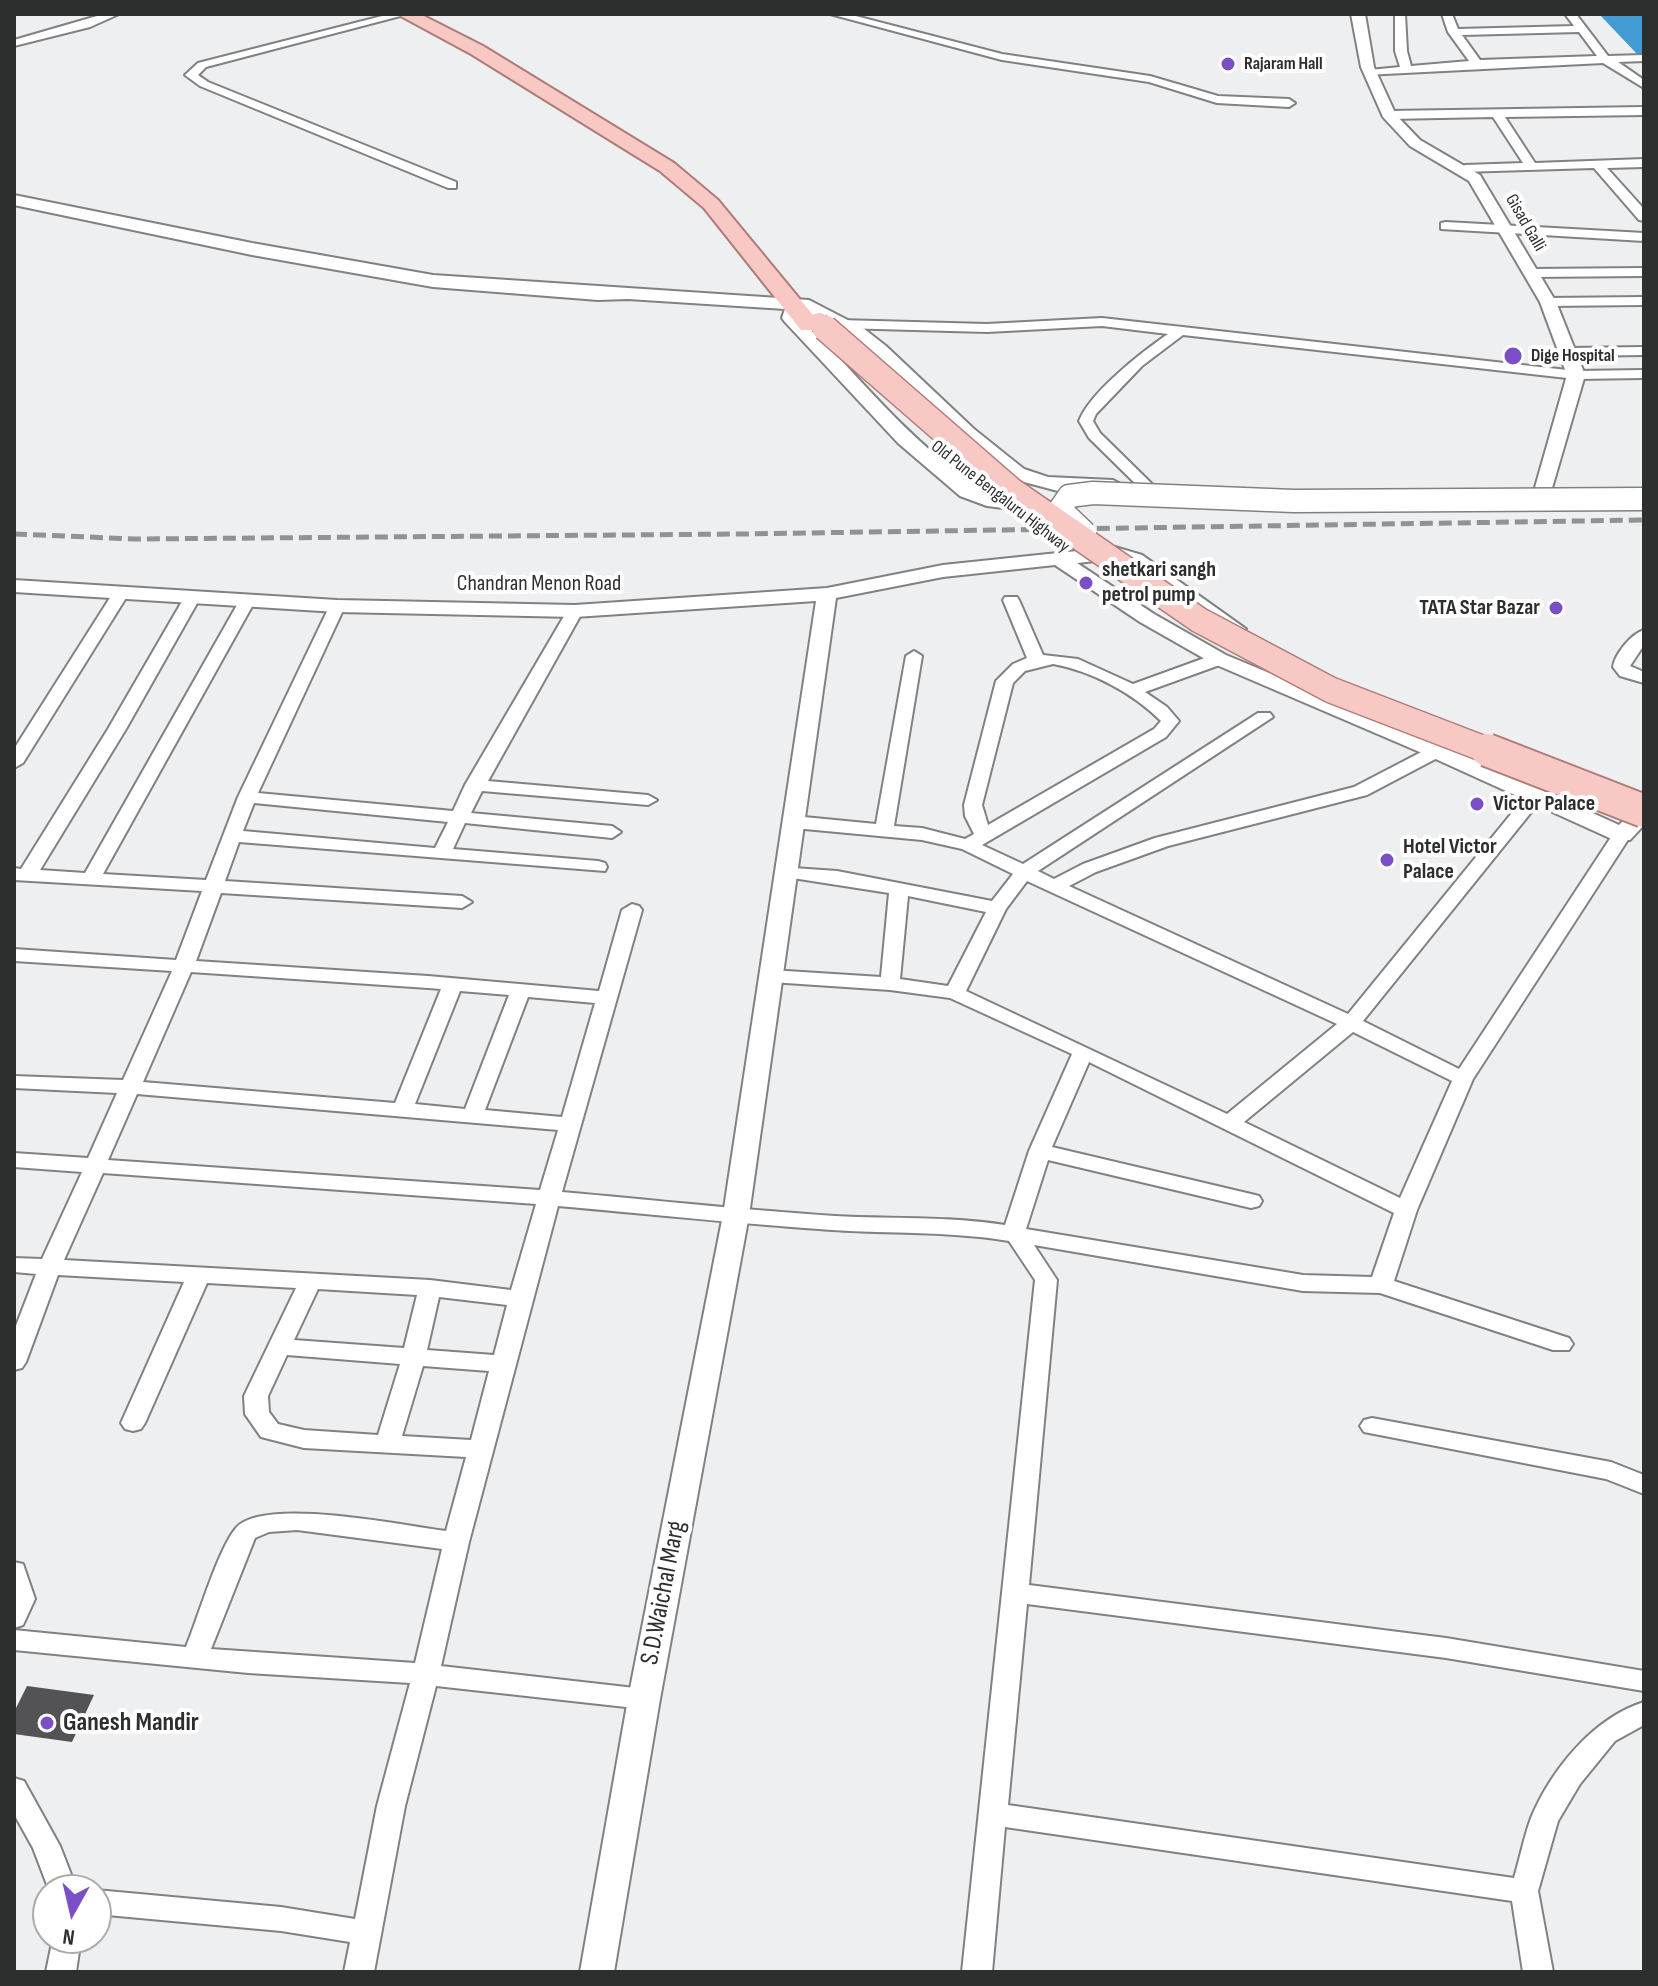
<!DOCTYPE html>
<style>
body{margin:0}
#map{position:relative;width:1658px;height:1986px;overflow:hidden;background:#edeff1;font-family:"Sofia Sans Condensed",sans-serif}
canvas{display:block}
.frame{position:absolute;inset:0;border:16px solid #2d2e2e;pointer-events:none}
.north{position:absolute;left:32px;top:1874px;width:80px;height:80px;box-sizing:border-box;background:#fff;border:2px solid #ababab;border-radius:50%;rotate:188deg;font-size:22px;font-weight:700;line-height:32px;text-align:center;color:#2d2e2e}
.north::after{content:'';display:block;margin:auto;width:28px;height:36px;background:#7a4ec7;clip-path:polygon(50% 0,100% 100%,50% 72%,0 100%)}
</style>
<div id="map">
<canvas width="1658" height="1986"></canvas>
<div class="frame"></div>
<div class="north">N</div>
</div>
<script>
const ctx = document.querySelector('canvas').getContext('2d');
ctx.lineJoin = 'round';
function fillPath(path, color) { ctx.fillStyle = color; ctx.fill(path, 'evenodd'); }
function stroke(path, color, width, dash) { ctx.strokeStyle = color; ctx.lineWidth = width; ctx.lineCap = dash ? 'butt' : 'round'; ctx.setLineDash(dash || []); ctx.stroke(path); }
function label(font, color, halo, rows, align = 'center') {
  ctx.font = font + ' "Sofia Sans Condensed",sans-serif'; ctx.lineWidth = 8; ctx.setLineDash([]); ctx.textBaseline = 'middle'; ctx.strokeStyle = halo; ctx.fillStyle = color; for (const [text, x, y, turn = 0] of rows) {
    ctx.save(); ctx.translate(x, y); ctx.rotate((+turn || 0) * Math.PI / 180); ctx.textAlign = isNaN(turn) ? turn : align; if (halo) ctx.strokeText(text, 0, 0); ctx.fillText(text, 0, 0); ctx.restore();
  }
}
const water = new Path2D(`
 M1599,14H1644V55H1638Z`);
const building = new Path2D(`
 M27,1686L94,1695L72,1742L14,1734V1712Z`);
const minor = new Path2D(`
 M104,14H119L90,27L14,46V40Z
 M390,14H408L206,67L198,75L208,82L456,182V188H448L200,86L185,75L198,63Z
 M830,14H848L1002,54L1150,76L1218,96L1289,99L1295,103L1289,107L1217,103L1149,82L1002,60Z
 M1395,14H1405L1407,51L1411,66L1469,61L1448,32L1442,14H1452L1458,29L1574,26L1565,14H1576L1608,56L1644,55V61L1618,62L1644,80V88L1603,63L1365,75V71L1369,70L1400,67L1395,51ZM1579,32L1597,56L1480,60L1462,35Z
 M1644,107V115L1505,117L1535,163L1644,159V167L1607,168L1644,209V221L1639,220L1594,168L1461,172L1459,169L1465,165L1523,163L1493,117L1389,119L1383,115L1389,111Z
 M1446,222L1644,233V241L1441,229V223Z
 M1644,268V276L1531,277L1524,273L1531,269Z
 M1644,297V305L1548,306L1541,302L1548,298Z
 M1102,318L1576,371L1644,370V378L1576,379L1183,335L1142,366L1096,414L1093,421L1100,433L1153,485V491H1143L1089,438L1079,421C1090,392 1142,352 1168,334L1102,326L987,332L840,328L833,324L840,320L987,324Z
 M1644,347V355L1568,356L1561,352L1568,348Z
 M121,588L129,593L23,763L14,768V749L113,593Z
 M192,593L200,598L126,729L40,870L85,873L241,598L247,596L255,601L103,874L206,880L238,797L331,603L337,601L345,606L258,793L453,811L465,785L567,611L575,606L583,611L488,781L648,795L657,800L648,805L482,791L471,813L612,826L621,832L612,838L465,823L453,849L598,861L605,863L607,867L605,871L239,842L225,881L462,896L472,902L462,908L221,893L196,961L428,976L599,991L622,910L632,904L639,906L642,910L562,1192C653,1200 744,1210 835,1216C891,1219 949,1216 1005,1225L1029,1151L1072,1054L950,998L890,990L771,982L761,976L771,970L881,977L889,893L786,877L777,871L779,867L837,871L992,901L1013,874L962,849L922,840L794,828L785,822L794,816L876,824L906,656L914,651L922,656L894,826L922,828L965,839L974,834L965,816L964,805L996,681L1013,664L1027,658L1003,600L1005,597H1017L1019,600L1043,655L1078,659L1133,684L1213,655H1225L1227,659L1225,663L1145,692L1167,707L1179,721L1166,737L982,845L1023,864L1258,713H1270L1273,717L1038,871L1054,879L1083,864L1155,838L1354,787L1431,747H1443L1446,751L1443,755L1367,795L1168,846L1096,872L1069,886L1348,1014L1529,792H1541L1544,796L1541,800L1363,1021L1459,1069L1615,831H1629L1631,835L1473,1079L1417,1210L1394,1281L1569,1338L1573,1344L1569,1350H1553L1380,1293L1303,1291L1034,1245L1057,1280L1029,1585L1446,1638L1644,1671V1691L1446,1658L1027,1604L1008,1805L1514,1878C1520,1858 1524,1837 1531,1818C1551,1770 1593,1718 1644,1702V1725L1615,1741L1580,1784L1558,1821L1538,1891L1553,1972H1523L1512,1901L1005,1827L992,1972H962L1035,1280L1009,1241C951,1231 891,1234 832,1230C741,1224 649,1214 558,1206L469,1542L441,1666L644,1689L653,1692L657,1699L653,1706L644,1709L436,1686L405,1806L374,1972H344L350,1942L281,1931L96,1914V1890L281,1907L355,1919L377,1806L410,1683L248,1673L14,1650V1630L186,1647C198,1618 218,1549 236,1528C262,1496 406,1526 446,1531L466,1457L304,1448L261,1437L245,1414L244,1396L296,1288L207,1283L145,1423L141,1429L133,1431L125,1429L121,1423L184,1282L58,1275L26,1362L22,1368L14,1370V1331L36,1274L14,1272V1258L42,1259L82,1172L14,1167V1153L88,1158L117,1093L14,1088V1076L123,1080L172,971L14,961V949L176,960L202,891L14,880V868L21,869L108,729L184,598ZM1053,664C1092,671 1133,693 1161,721L1154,729L988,825L982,805L1013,683L1025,671ZM254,803L448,822L435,848L243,831ZM1027,881L1337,1024L1227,1114L966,991L1006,909ZM908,896L986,912L948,986L900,979ZM191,972L428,988L441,989L395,1103L143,1082ZM460,991L509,995L465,1109L415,1104ZM528,997L595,1003L562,1117L485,1110ZM1353,1032L1452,1081L1400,1198L1244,1122ZM1089,1062L1394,1213L1372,1277L1303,1275L1026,1229L1048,1160L1251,1208L1259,1206L1262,1201L1259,1196L1251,1194L1052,1147ZM137,1094L558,1130L540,1190L108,1160ZM103,1173L536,1204L511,1290L430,1280L64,1260ZM318,1289L417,1295L404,1348L294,1340ZM439,1297L507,1305L494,1355L427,1350ZM287,1355L400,1364L378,1435L304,1430L278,1424L269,1412L268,1396ZM423,1366L489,1371L471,1440L402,1436ZM297,1530L442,1549L415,1663L211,1649L255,1538L269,1532Z
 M1644,630V645L1630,666L1644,672V683L1620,676L1613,667C1615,654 1631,634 1644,630Z
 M1372,1418L1611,1462L1644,1475V1494L1606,1479L1364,1432L1360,1426L1364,1420Z
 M14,1562L23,1564L35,1599L23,1625L14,1628Z
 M14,1778L24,1781L60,1846L77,1890H49L33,1848L14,1814Z
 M53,1938H81L76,1972H46Z`);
const tertiary = new Path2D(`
 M1351,14H1365L1374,67L1396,115L1420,140L1480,175L1556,302L1585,375L1550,495L1543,497L1534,491L1567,375L1540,302L1469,181L1410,146L1383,117L1361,67Z
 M1115,547L1142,555L1246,629L1243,633H1229L1128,563L1114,559L1077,563L1154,614L1226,655L1445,746L1619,825C1627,817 1632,813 1644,816V825L1630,840H1614L1429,756L1212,663L1140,622L1055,565L943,577L836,598L749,1215L660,1699L614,1972H580L628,1699L723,1215L816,601L575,617L337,612L14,592V580L337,600L575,605L827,588L943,565Z`);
const secondary = new Path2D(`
 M14,195L252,243L433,275L809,300L863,328L886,346L974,429L1024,469L1048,477L1113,480L1124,486L1113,492L1058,491L1009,478L959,438L872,354L825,322L803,313L802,317C856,375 908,439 974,485C995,500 1043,491 1055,506L1044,513L987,506L960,496L898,443L785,322L782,318L785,309L628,299L598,300L433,287L252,255L14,205Z`);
const primary = new Path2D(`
 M397,14H420L483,46L674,163L718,200L817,320L820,325L817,330H801L704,208L660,171L471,54Z`);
const rail = new Path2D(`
 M14,534L136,539L742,534L1644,520`);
const secondaryBridge = new Path2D(`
 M1085,533L1060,509L1069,496L1093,493L1294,501L1644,499`);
const primaryBridgeFar2 = new Path2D(`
 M819,323L827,330`);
const primaryBridgeFar1 = new Path2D(`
 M825,328L1011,490L1199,620L1331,690L1492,752`);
const primaryBridge = new Path2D(`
 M1487,750L1644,811`);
const markers = [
 [1228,64,8,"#7a4ec7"],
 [1513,356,10,"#7a4ec7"],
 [1086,583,8,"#7a4ec7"],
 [1556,608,8,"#7a4ec7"],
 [1477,804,8,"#7a4ec7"],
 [1387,860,8,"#7a4ec7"],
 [47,1723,8,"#7a4ec7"]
];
const farPoinames = [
 ["Rajaram Hall",1244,64],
 ["Dige Hospital",1531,356]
];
const farStreetnames = [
 ["Gisad Galli",1525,223,60],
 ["Old Pune Bengaluru Highway",1000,497,38]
];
const poiNames = [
 ["shetkari sangh",1102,570],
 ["petrol pump",1102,595],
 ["TATA Star Bazar",1540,608,"right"],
 ["Victor Palace",1493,804],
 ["Hotel Victor",1403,847],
 ["Palace",1403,872]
];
const streetNames = [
 ["Chandran Menon Road",539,584]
];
const nearStreetnames = [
 ["S.D.Waichal Marg",664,1593,-79]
];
const nearPoinames = [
 ["Ganesh Mandir",63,1723]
];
fillPath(water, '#429cd3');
fillPath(building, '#535254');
stroke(minor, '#808183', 4);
stroke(tertiary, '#808183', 4);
stroke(secondary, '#808183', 4);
stroke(primary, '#ae7b77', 4);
fillPath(minor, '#fff');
fillPath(tertiary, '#fff');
fillPath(secondary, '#fff');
fillPath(primary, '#f8c8c5');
stroke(rail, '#909293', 5, [13, 6]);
stroke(secondaryBridge, '#808183', 25, []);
stroke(primaryBridgeFar2, '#ae7b77', 22, []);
stroke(primaryBridgeFar1, '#ae7b77', 28, []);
stroke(primaryBridge, '#ae7b77', 36, []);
stroke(secondaryBridge, '#fff', 22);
stroke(primaryBridgeFar2, '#f8c8c5', 20);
stroke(primaryBridgeFar1, '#f8c8c5', 25);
stroke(primaryBridge, '#f8c8c5', 32);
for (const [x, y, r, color] of markers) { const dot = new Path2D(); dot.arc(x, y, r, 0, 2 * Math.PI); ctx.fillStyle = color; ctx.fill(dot); stroke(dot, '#fff', 3); }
label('bold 18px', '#2d2e2e', '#fff', farPoinames, 'left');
label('18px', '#2d2e2e', '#fff', farStreetnames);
label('bold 22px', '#2d2e2e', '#fff', poiNames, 'left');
label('22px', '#2d2e2e', '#fff', streetNames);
label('26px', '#2d2e2e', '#fff', nearStreetnames);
label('bold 26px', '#2d2e2e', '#fff', nearPoinames, 'left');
</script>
